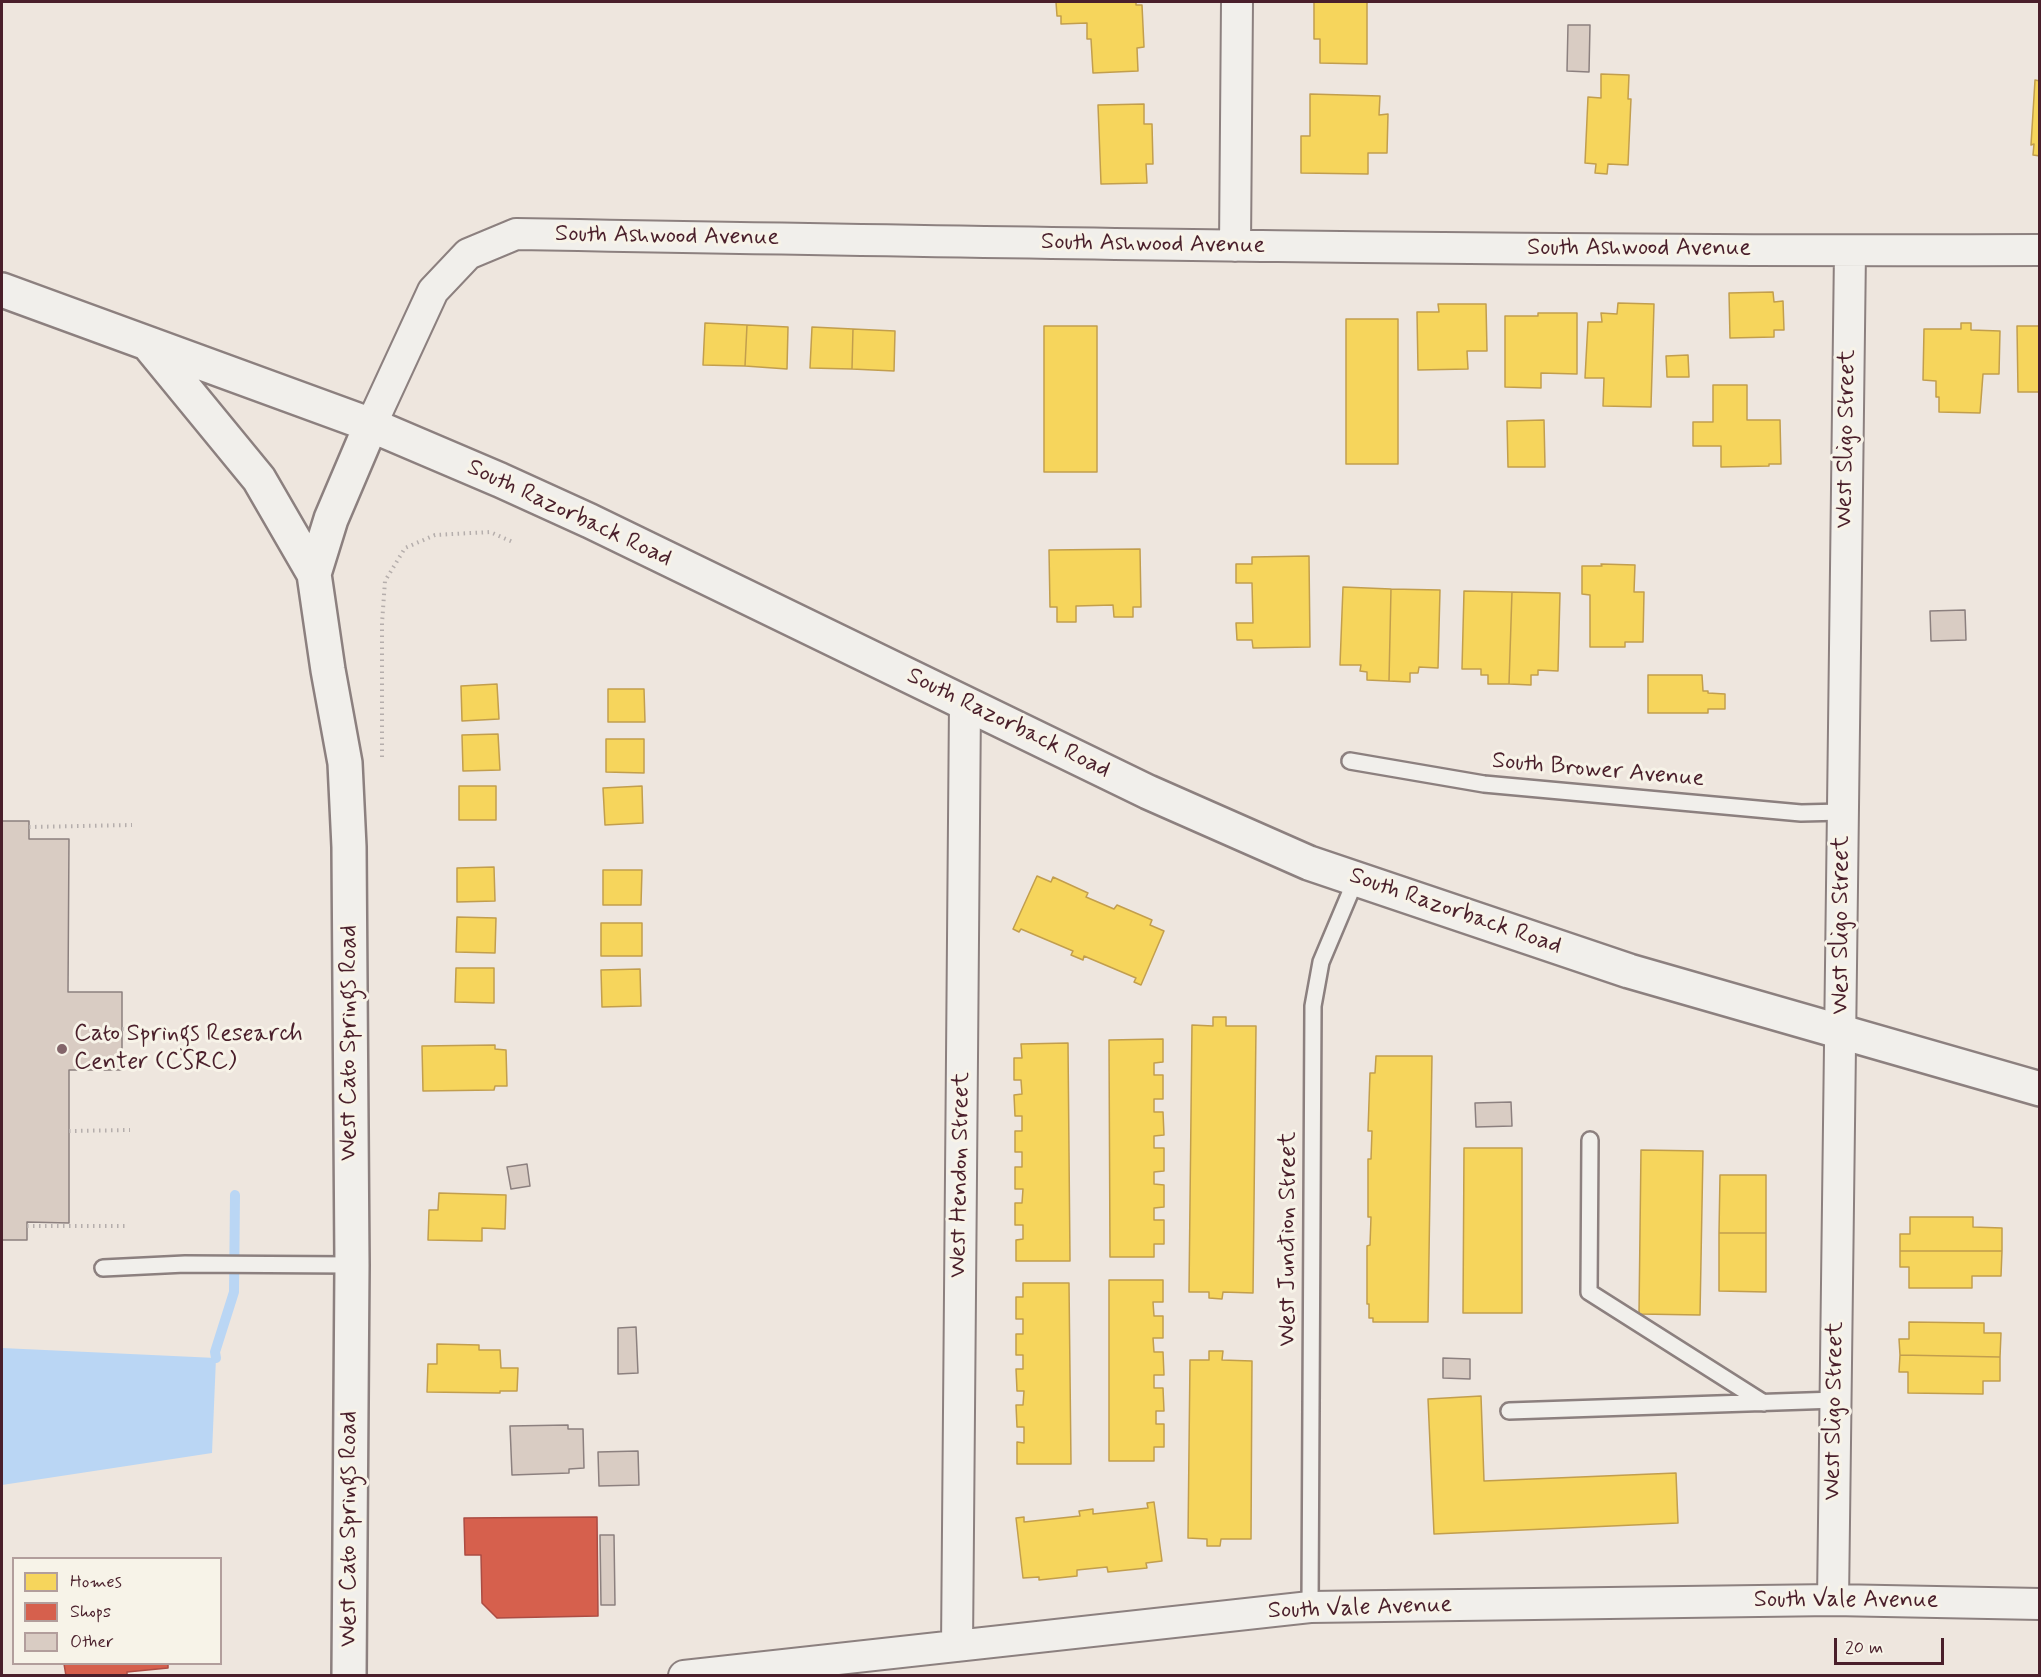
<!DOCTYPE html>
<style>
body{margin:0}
#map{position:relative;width:2041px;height:1677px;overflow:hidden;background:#eee6de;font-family:Mynerve,sans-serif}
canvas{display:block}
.frame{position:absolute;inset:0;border:3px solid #4a1f2b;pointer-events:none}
.legend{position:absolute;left:12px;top:1557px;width:210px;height:108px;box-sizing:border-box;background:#f7f3e8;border:2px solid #b29e9c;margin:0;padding:8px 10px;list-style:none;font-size:18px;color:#4a1f2b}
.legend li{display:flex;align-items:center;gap:12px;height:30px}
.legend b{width:30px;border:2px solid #b29e9c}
.scale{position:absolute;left:1834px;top:1638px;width:110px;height:27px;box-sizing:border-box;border:3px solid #4a1f2b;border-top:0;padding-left:8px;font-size:18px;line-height:21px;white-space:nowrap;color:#4a1f2b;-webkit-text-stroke:4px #f7f3e8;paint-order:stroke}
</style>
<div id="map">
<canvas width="2041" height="1677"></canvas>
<div class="frame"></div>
<ul class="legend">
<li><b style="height:16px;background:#f6d55c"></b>Homes</li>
<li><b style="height:16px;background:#d6604d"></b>Shops</li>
<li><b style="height:16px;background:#d9ccc3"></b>Other</li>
</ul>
<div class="scale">20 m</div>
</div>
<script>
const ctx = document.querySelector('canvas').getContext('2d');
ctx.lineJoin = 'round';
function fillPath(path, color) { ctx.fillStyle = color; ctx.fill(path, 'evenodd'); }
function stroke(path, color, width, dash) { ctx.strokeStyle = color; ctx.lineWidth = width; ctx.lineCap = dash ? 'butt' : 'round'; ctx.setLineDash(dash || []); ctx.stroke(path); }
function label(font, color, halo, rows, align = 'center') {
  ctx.font = font + ' Mynerve,sans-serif'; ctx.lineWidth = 6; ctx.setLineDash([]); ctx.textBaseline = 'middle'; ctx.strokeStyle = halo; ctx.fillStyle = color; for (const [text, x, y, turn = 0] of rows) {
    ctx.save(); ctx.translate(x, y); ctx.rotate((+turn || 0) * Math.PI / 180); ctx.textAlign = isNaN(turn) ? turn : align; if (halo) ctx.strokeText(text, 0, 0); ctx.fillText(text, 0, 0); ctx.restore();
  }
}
const water = new Path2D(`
 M2,1348L216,1358L212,1453L2,1485Z`);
const homes = new Path2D(`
 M1056,2H1136V5H1142L1144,47L1137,48L1138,71L1093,73L1091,39H1087V23L1061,24V16H1057Z
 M1314,2H1367V64L1320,63V39H1314Z
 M1601,74L1629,75L1628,99H1631L1628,165L1608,164L1607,174L1595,173L1596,164L1585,163L1588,97L1601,98Z
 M2035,80L2040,81V156L2033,155L2034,144L2031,145Z
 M1310,94L1380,96L1379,115L1388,114L1387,153H1368V174L1301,173V136H1310Z
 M1144,104V124H1152L1153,164H1146L1147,183L1101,184L1098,105Z
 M1773,292L1774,302L1783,301L1784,330H1774V337L1730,338L1729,293Z
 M1618,303L1654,304L1651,407L1603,406L1604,378H1585L1588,322H1602L1601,313L1617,314Z
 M1438,304H1486L1487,351H1467L1468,369L1418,370L1417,312H1439Z
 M1538,313H1577V374L1541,373V388L1505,387V316H1538Z
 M1346,319H1398V464H1346Z
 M705,323L747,325L745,366L703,365Z
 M1961,323H1971V330L2000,331L1999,374H1983L1980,413L1939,412V397H1936V381L1923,380L1924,329H1961Z
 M747,325L788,327L787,369L745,366Z
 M1044,326H1097V472H1044Z
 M2017,326H2040V395L2039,392H2018Z
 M812,327L853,329L852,369L810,368Z
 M853,329L895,331L894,371L852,369Z
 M1688,355L1689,377H1667L1666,356Z
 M1713,385H1747V420H1780L1781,464H1769V466L1721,467V446H1693V422H1713Z
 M1544,420L1545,467H1508L1507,421Z
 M1140,549L1141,607H1133V617H1114L1113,605L1076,606V622H1057V607H1050L1049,550Z
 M1309,556L1310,647L1253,648L1252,640H1237L1236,623H1253L1252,583H1236V564H1252V557Z
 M1601,564L1635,565L1634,592H1644L1643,642H1625V647H1590V595L1582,594V566H1602Z
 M1343,587L1391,589L1389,681L1367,680V672L1360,671L1361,665H1340Z
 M1391,589L1440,590L1438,668L1419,667L1418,673H1410V682L1389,681Z
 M1464,591L1512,592L1509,684H1488V675H1481V669H1462Z
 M1512,592L1560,593L1558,671L1538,670V675H1531V685L1509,684Z
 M1648,675H1702L1703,691H1708V693L1725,694V709H1708V713H1648Z
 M497,684L499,719L462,721L461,686Z
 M608,689H644L645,722H608Z
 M498,734L500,770L463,771L462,735Z
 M606,739H644V773L606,772Z
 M459,786H496V820H459Z
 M642,786L643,823L605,825L603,788Z
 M494,867L495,901L457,902V868Z
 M603,870H642L641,905H603Z
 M1037,876L1051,882L1053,877L1088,893L1086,897L1114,909L1117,905L1152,920L1150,925L1164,931L1141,985L1134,982L1136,978L1084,956L1083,960L1071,955L1073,951L1021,929L1019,932L1013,929Z
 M457,917L496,918L495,953L456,952Z
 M601,923H642V956H601Z
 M456,968H494V1003L455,1002Z
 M640,969L641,1006L602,1007L601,970Z
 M1213,1017H1226V1026H1256L1253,1293L1223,1292L1222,1299L1209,1298V1292H1189L1192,1025L1213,1026Z
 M1163,1039V1062L1154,1063V1075H1163V1099H1154V1112H1163L1164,1135L1154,1136V1148H1164V1171L1154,1172V1184L1164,1185V1207L1154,1208V1220H1164V1244H1154V1257H1110L1109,1040Z
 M1068,1043L1070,1261H1016V1240L1023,1239V1225H1015V1203H1022L1023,1189H1015V1167H1022V1152H1015V1131H1022V1116H1015L1014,1095L1022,1094L1021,1080H1014V1058H1022L1021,1044Z
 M495,1045V1049L506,1050L507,1086H495L494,1090L423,1091L422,1046Z
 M1376,1056H1432L1428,1322H1373V1318H1369V1304H1367V1246L1370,1245L1371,1217H1368V1159H1371L1372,1131H1368L1370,1073H1375Z
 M1464,1148H1522V1313H1463Z
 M1641,1150L1703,1151L1700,1315L1639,1314Z
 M1720,1175H1766V1233H1719Z
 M439,1193L506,1195L505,1229L482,1228V1241L428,1240L429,1210H438Z
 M1910,1217H1973V1227L2002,1228V1251H1900V1234H1910Z
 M1719,1233H1766V1292L1719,1291Z
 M1900,1251H2002L2001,1276H1972V1288H1909V1267H1900Z
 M1109,1280H1163V1302H1153L1154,1316H1163V1338H1153L1154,1352H1163L1164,1375H1154V1388H1163L1164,1411H1156V1424H1164V1447H1154V1461H1109Z
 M1023,1283H1069L1071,1464H1017V1442L1024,1443V1427H1017L1016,1405H1023L1024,1391H1017L1016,1369H1023V1355H1016V1334H1023V1319H1016V1297H1023Z
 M1909,1322L1984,1323V1333H2001L2000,1357L1900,1355L1899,1339H1909Z
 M437,1344L479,1345V1350H500L501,1368H518L517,1391H500V1393L427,1392L428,1364H437Z
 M1209,1351H1223L1222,1360L1252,1361L1251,1539H1221L1220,1546H1207V1539L1188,1538L1190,1360H1209Z
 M1900,1355L2000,1357V1381H1983V1394L1908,1393V1372H1899Z
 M1481,1396L1484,1481L1676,1473L1678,1523L1434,1534L1428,1399Z
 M1154,1502L1162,1561L1146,1563L1147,1568L1108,1572L1107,1567L1077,1570V1576L1039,1580V1577L1023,1578L1016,1518L1024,1517V1522L1080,1516L1079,1511L1093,1509V1514L1148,1508L1147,1503Z`);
const shops = new Path2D(`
 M597,1517L598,1616L497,1618L482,1603L481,1555H465L464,1518Z
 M64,1664H168V1668L127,1672V1676H66Z`);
const stream = new Path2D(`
 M216,1358L215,1352L234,1292L235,1195`);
const building = new Path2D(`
 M1568,25H1590L1589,72L1567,71Z
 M1965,610L1966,640L1931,641L1930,611Z
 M2,821H29V839H69L68,992H122V1070H69V1223L27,1222V1240H2Z
 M1511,1102L1512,1126L1476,1127L1475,1103Z
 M527,1164L530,1186L511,1189L507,1167Z
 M636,1327L638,1373L618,1374V1328Z
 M1443,1358L1470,1359V1379L1443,1378Z
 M568,1425V1429H583L584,1468L569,1469V1473L512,1475L510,1426Z
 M638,1451L639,1485L599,1486L598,1452Z
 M600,1535H614L615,1605H601Z`);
const path = new Path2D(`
 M382,757V623L385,581L405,548L435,535L490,532L515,543
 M29,827L132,825
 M122,1029H131
 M69,1131L130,1130
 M27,1226H129`);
const lane = new Path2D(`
 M1350,761L1484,784L1801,813L1843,812
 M1590,1140L1589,1292L1764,1403
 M103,1268L185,1264L352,1265
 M1509,1411L1836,1400
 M1310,1607L1313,1006L1321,962L1356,879`);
const street = new Path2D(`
 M1235,246L1237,2
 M371,425L433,291L468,254L516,234C1024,243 1532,252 2040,250
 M1833,1600L1850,251
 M957,1646L965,703
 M684,1676L1310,1607L1833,1600L2040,1604`);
const secondary = new Path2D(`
 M2,290L371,425L500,480L590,521L1148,792L1309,863L1629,971L2040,1089
 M149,345L259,479L314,574
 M349,1676L352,1265L349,847L345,763L328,670L314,574L331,519L371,425`);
const markers = [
 [62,1049,6,"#83656a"]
];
const streetNames = [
 ["South Ashwood Avenue",667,237,1],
 ["South Ashwood Avenue",1153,245,1],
 ["South Ashwood Avenue",1639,249],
 ["West Sligo Street",1847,439,-89],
 ["South Razorback Road",569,514,25],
 ["South Razorback Road",1008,724,26],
 ["South Brower Avenue",1598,771,5],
 ["South Razorback Road",1455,912,19],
 ["West Sligo Street",1842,925,-90],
 ["West Cato Springs Road",350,1043,-90],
 ["West Hendon Street",961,1175,-89],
 ["West Junction Street",1289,1239,-90],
 ["West Sligo Street",1835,1411,-89],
 ["West Cato Springs Road",350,1529,-90],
 ["South Vale Avenue",1846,1601],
 ["South Vale Avenue",1360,1609,-2]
];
const poiNames = [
 ["Cato Springs Research",74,1035],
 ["Center (CSRC)",74,1063]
];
fillPath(water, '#bad6f4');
fillPath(homes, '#f6d55c');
stroke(homes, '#c29e4d', 1.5);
fillPath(shops, '#d6604d');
stroke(shops, '#ac4c43', 1.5);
stroke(stream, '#bad6f4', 10);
fillPath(building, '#d9ccc3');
stroke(building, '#8c807f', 1.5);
stroke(lane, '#8c807f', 20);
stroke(street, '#8c807f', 34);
stroke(secondary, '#8c807f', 38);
stroke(path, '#b5aeac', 4, [1.5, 4.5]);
stroke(lane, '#f1efeb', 15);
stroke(street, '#f1efeb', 30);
stroke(secondary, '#f1efeb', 33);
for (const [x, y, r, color] of markers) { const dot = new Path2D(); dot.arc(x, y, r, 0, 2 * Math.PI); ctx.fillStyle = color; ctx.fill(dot); stroke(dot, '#f7f3e8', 2); }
label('24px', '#4a1f2b', '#f7f3e8', streetNames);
label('24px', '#4a1f2b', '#f7f3e8', poiNames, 'left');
</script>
